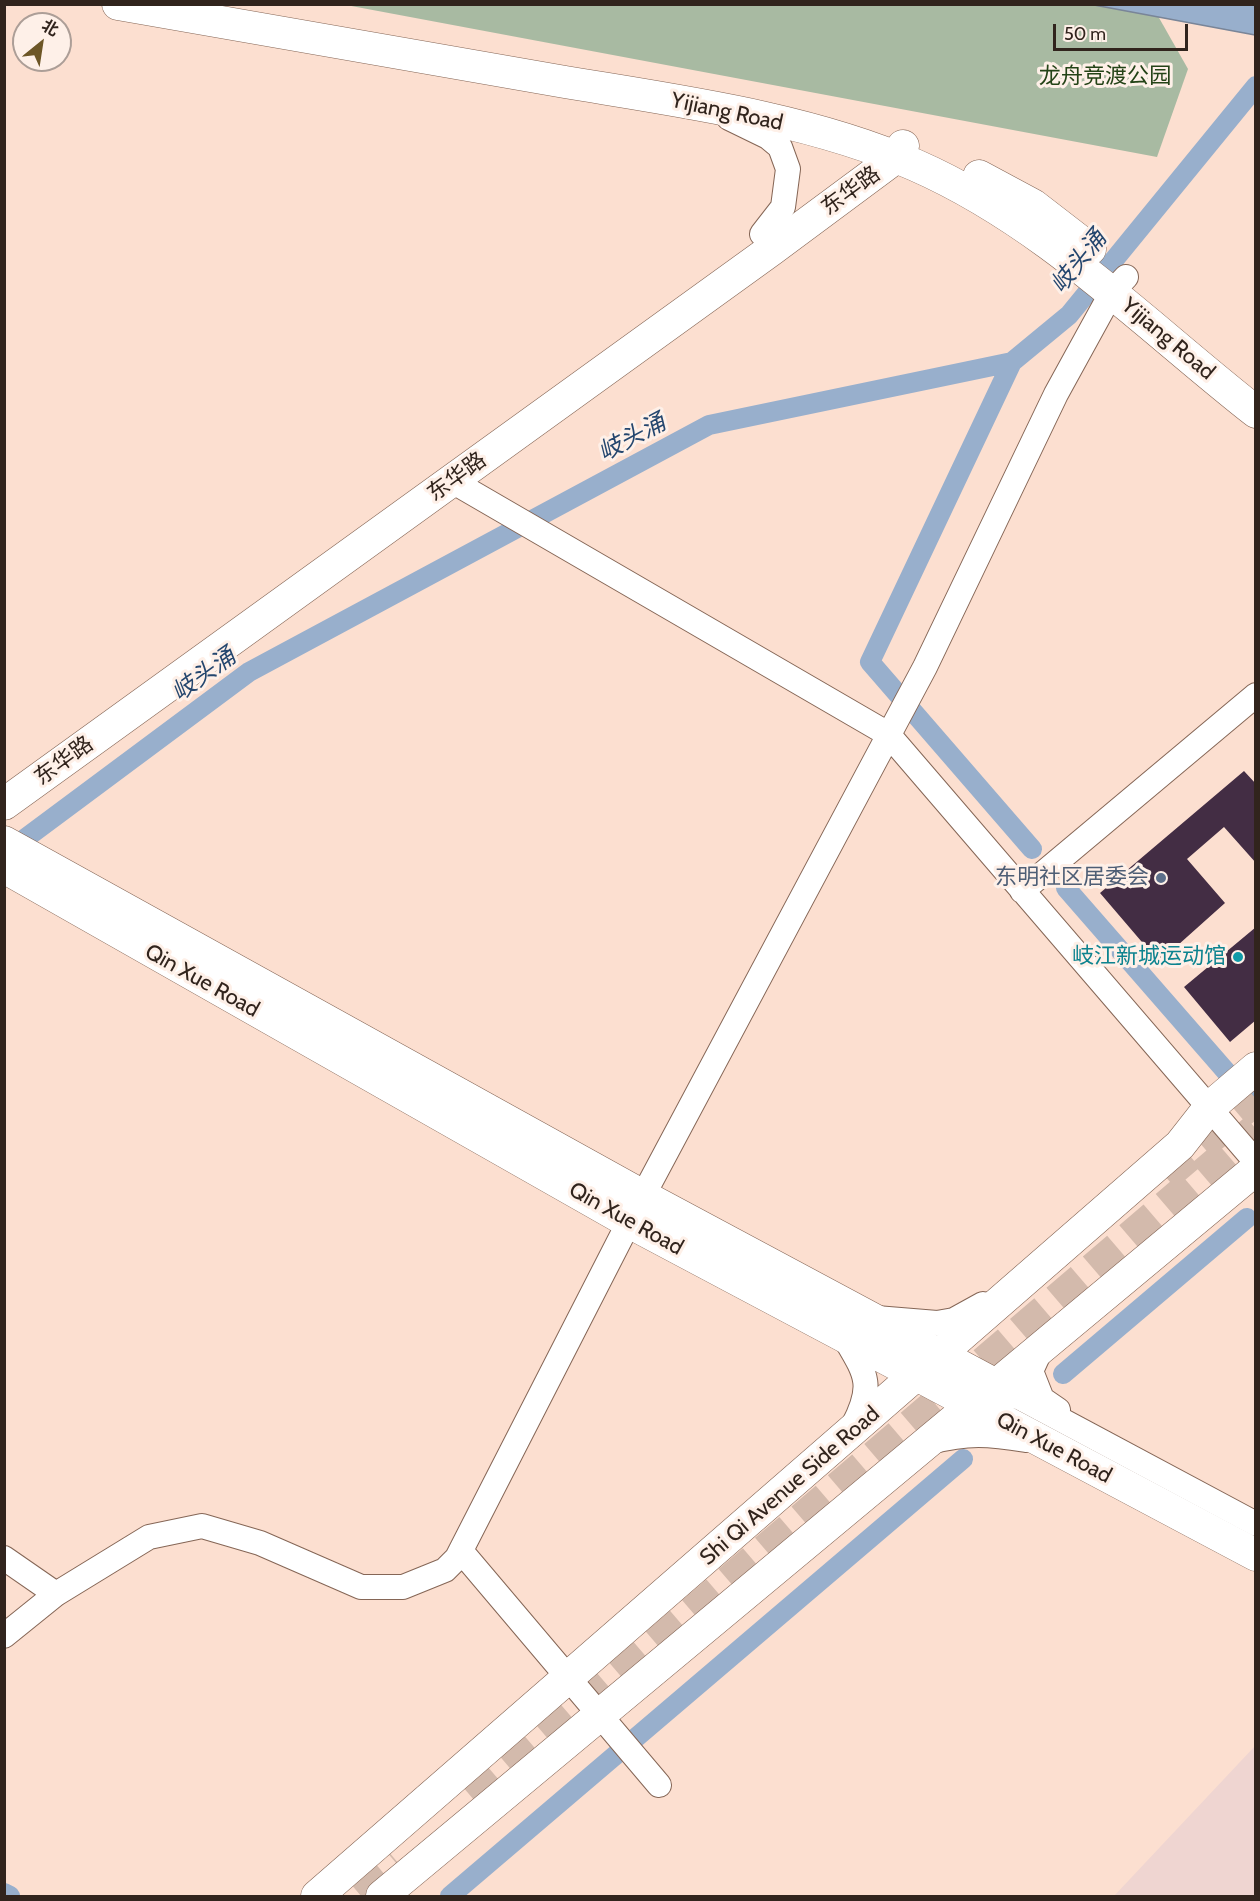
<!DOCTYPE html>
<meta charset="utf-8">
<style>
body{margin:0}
#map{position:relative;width:1260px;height:1901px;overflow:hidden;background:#fcdfd0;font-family:Cabin,"Noto Sans SC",sans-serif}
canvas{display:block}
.frame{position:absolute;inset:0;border:6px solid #31241d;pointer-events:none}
.north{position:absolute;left:12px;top:12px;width:60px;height:60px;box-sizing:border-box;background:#fef0e8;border:2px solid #ac9e97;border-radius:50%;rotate:30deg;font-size:16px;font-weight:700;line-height:24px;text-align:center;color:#31241d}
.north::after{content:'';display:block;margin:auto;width:21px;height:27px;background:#6d5626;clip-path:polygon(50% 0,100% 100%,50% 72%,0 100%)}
.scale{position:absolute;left:1053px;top:24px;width:135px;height:27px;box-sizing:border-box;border:3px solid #31241d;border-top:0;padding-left:8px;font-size:18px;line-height:21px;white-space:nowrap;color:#31241d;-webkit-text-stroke:4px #fef0e8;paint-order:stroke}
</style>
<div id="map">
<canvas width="1260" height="1901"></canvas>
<div class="frame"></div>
<div class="north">北</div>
<div class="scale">50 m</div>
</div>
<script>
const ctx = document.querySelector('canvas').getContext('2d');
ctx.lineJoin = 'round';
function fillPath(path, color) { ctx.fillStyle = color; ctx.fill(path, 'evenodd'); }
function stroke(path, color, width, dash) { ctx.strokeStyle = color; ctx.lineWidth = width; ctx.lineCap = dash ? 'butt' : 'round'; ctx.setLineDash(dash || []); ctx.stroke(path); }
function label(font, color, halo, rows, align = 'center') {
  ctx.font = font + ' Cabin,"Noto Sans SC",sans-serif'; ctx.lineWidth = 6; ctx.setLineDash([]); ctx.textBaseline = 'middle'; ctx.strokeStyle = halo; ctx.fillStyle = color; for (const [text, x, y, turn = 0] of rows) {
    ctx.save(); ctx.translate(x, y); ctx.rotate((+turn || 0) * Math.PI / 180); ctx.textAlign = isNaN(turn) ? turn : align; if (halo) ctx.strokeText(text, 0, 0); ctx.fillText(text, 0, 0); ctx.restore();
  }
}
const industrial = new Path2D(`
 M1255,1746V1896H1114Z`);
const green = new Path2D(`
 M346,5H1094L1158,16L1188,69L1157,157Z`);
const water = new Path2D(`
 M1094,5H1255V35Z`);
const canal = new Path2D(`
 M1012,362L870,662L1032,849
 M7,852L249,672L709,425L1012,362L1069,315L1256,86
 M1066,888L1256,1106
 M1063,1374L1247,1218
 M4,1893L10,1896
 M450,1896L963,1459`);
const building = new Path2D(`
 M1244,771L1256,784V863L1224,827L1187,859L1225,903L1159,962L1100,893Z
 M1256,927V1020L1230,1042L1184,987Z`);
const majorTunnel = new Path2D(`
 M1165,1176L1256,1099
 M474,1800L1256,1129
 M361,1896L399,1864`);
const minor = new Path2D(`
 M729,118L768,137L780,147L788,169L783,207L762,234
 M452,481L888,734L1256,1162
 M1022,891L1256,695
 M876,1318L937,1323L954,1320L983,1304
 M843,1335C866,1374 875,1384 853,1426
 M1042,1347L1031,1371L1042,1399L1058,1410
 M1011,1393L1256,1524
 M931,1442C967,1432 990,1434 1026,1440
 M461,1551L659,1785
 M4,1558L56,1594
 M4,1636L56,1594L149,1537L202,1526L260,1543L361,1587H403L445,1570L457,1558L629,1222L925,667L1056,394L1112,292L1126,277`);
const major = new Path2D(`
 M118,4C267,30 416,56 565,82C679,101 808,118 915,165C1045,222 1145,325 1256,412
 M979,176L1033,205L1090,249
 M4,804L771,250L895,158L903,146
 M4,842L643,1196L1011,1393
 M4,867L629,1222L1256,1555
 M317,1896L1180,1145L1209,1108L1256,1068
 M382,1896L1256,1169`);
const markers = [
 [1161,878,6,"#5c6f8a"],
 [1238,957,6,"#0f9aa8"]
];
const parkNames = [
 ["龙舟竞渡公园",1105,77]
];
const streetNames = [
 ["Yijiang Road",727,112,12],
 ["东华路",851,191,-36],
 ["Yijiang Road",1168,339,40],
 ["东华路",457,477,-36],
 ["东华路",64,761,-36],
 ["Qin Xue Road",202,981,29],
 ["Qin Xue Road",626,1219,29],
 ["Qin Xue Road",1054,1448,28],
 ["Shi Qi Avenue Side Road",790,1486,-41]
];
const serviceNames = [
 ["东明社区居委会",1149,878]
];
const cultureNames = [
 ["岐江新城运动馆",1226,957]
];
const waterNames = [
 ["岐头涌",1079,262,-51],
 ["岐头涌",632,438,-28],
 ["岐头涌",204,675,-36]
];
fillPath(industrial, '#efd5d1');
fillPath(green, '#a8baa2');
fillPath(water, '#98afcc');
stroke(water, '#798598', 1.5);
stroke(canal, '#98afcc', 20);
fillPath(building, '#432d44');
stroke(majorTunnel, '#d3baac', 32, [32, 16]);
stroke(minor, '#856656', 26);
stroke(major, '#856656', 33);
stroke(minor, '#fff', 24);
stroke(major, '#fff', 32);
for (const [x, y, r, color] of markers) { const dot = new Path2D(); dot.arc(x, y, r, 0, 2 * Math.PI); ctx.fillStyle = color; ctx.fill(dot); stroke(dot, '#fef0e8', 2); }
label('22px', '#244317', '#fef0e8', parkNames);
label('22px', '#31241d', '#fef0e8', streetNames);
label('22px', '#4e5e75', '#fef0e8', serviceNames, 'right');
label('22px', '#0d838f', '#fef0e8', cultureNames, 'right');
label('italic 24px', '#24466e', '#fef0e8', waterNames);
</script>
